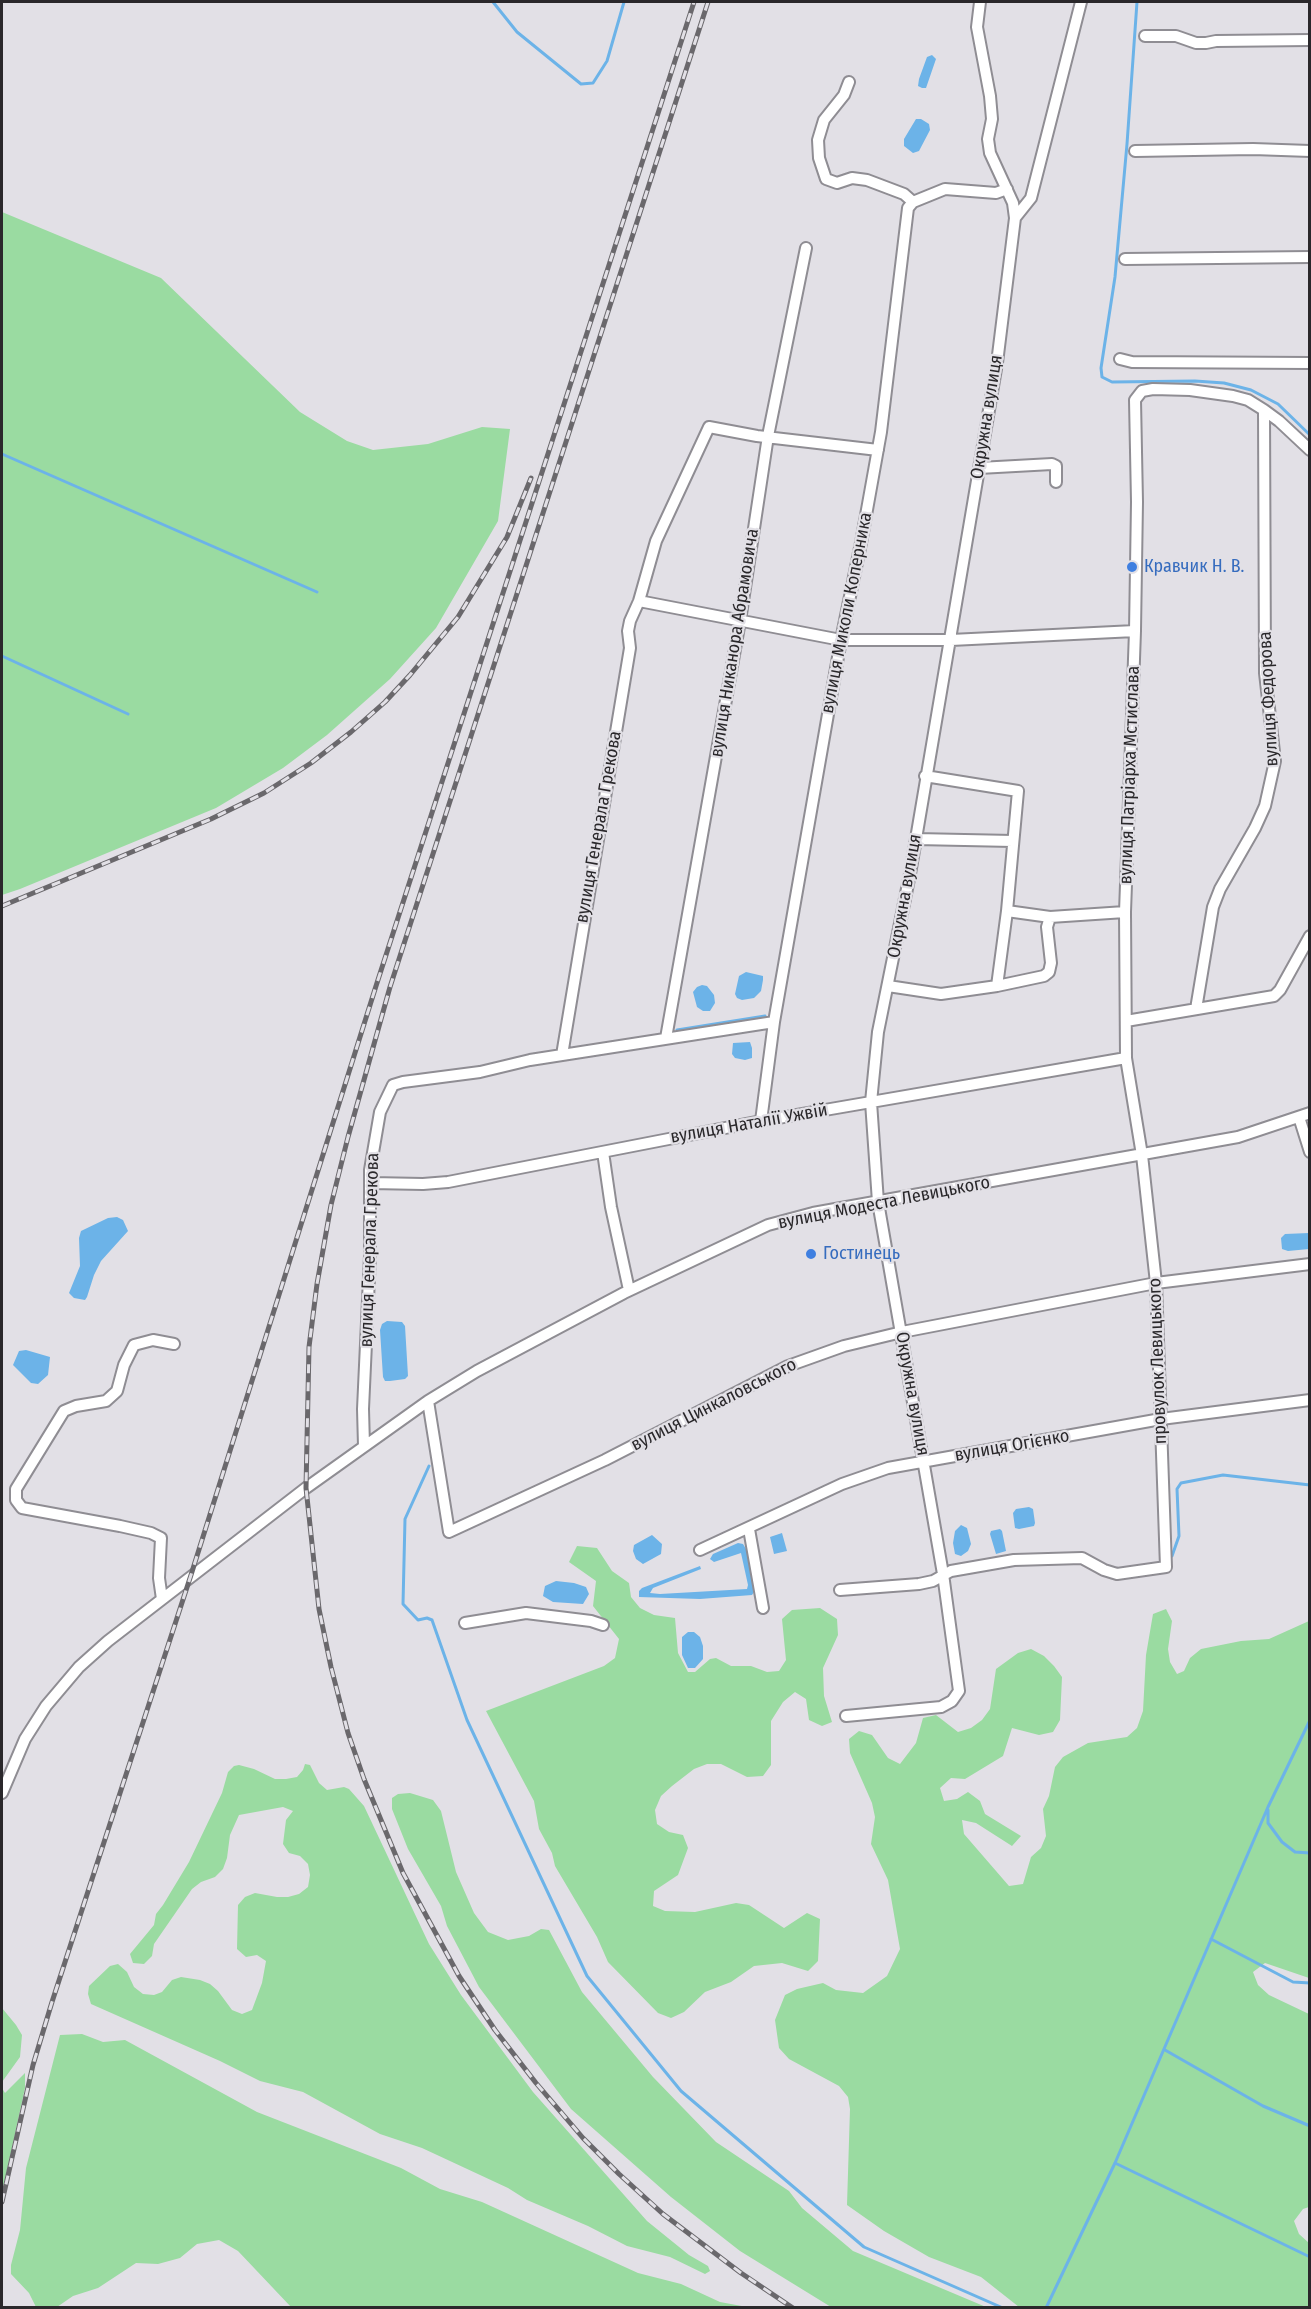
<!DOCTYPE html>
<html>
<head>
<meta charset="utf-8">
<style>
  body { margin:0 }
  #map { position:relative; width:1311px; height:2309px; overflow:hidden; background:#e2e0e6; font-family:"Fira Sans Condensed",sans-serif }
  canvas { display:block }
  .frame { position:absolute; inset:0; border:3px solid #2a282b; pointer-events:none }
</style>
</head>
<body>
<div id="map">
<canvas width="1311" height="2309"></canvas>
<div class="frame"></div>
</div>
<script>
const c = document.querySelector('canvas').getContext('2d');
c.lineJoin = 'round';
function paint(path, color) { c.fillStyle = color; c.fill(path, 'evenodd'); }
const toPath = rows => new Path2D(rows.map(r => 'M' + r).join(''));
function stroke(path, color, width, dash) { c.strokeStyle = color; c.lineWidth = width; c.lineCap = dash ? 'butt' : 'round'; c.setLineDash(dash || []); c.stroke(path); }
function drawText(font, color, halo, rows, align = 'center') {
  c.font = font + ' "Fira Sans Condensed",sans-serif'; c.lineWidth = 4.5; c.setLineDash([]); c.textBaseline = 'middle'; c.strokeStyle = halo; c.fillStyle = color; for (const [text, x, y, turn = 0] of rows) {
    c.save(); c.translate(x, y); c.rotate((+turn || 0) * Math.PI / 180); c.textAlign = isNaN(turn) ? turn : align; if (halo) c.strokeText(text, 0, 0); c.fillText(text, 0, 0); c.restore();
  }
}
paint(toPath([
  [2,212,161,278,300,412,347,441,373,450,428,444,482,427,510,429,498,521,436,628,390,679,327,735,283,768,216,808,20,889,2,895],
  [577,1546,597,1548,612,1571,629,1583,631,1597,640,1608,654,1615,675,1618,678,1653,688,1672,695,1672,710,1659,716,1658,731,1666,751,1666,767,1672,779,1671,786,1660,782,1619,792,1610,820,1608,837,1619,838,1635,823,1668,824,1696,832,1722,822,1726,809,1720,806,1699,795,1692,783,1702,771,1721,771,1765,763,1776,747,1777,721,1764,707,1764,694,1769,672,1786,661,1796,655,1810,657,1824,669,1832,683,1835,688,1848,678,1875,654,1891,653,1906,665,1911,695,1912,736,1903,749,1905,784,1928,807,1913,820,1919,818,1961,808,1971,782,1963,754,1966,731,1982,705,1992,684,2012,671,2018,658,2013,608,1962,597,1937,555,1866,552,1853,539,1829,534,1801,486,1711,604,1666,615,1658,619,1639,593,1606,596,1581,569,1562],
  [1166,1609,1172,1621,1168,1649,1170,1662,1177,1674,1184,1671,1190,1658,1201,1649,1241,1641,1269,1639,1309,1621,1309,1978,1265,1963,1253,1972,1258,1985,1269,1995,1309,2014,1309,2207,1303,2209,1294,2221,1299,2234,1309,2243,1309,2307,1019,2307,981,2277,929,2257,884,2231,847,2205,850,2109,848,2097,839,2086,789,2059,779,2048,775,2020,785,1995,797,1989,823,1983,836,1990,863,1993,887,1976,900,1949,888,1880,871,1844,875,1817,872,1803,850,1753,849,1739,859,1731,872,1735,888,1758,900,1764,916,1743,923,1718,936,1715,958,1732,971,1728,982,1720,990,1709,996,1669,1018,1653,1031,1649,1044,1656,1054,1666,1062,1677,1060,1720,1053,1732,1039,1735,1012,1728,1003,1756,965,1779,951,1778,940,1788,944,1801,957,1799,968,1792,980,1801,985,1814,1021,1836,1012,1846,976,1823,962,1820,964,1834,1009,1886,1023,1884,1031,1857,1041,1848,1046,1836,1043,1809,1049,1796,1055,1767,1063,1757,1088,1743,1127,1737,1137,1728,1143,1711,1146,1655,1153,1614],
  [305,1764,310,1765,319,1783,327,1790,344,1787,349,1789,364,1806,429,1944,461,1995,533,2092,647,2221,689,2255,708,2266,710,2271,705,2274,670,2257,627,2246,588,2226,527,2200,508,2188,422,2148,380,2134,303,2092,260,2081,220,2061,91,2004,88,1994,89,1986,110,1966,118,1964,127,1972,134,1987,143,1994,154,1995,162,1992,172,1980,181,1977,200,1980,210,1984,218,1991,232,2010,242,2014,252,2010,262,1983,266,1961,257,1955,246,1957,237,1949,238,1905,245,1897,255,1893,277,1897,288,1897,299,1894,308,1887,310,1875,308,1864,300,1856,289,1853,283,1844,286,1820,293,1811,283,1807,239,1815,230,1835,227,1858,223,1869,215,1877,201,1882,192,1889,154,1944,152,1956,144,1964,133,1963,130,1954,154,1925,156,1914,163,1905,189,1862,222,1793,228,1772,234,1766,239,1765,254,1769,275,1779,286,1779,297,1777,303,1770],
  [410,1793,433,1800,441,1811,456,1872,474,1913,488,1932,508,1940,529,1936,541,1929,549,1930,582,1992,653,2077,716,2142,789,2191,802,2208,853,2251,986,2307,831,2307,740,2251,671,2197,571,2109,479,1987,447,1926,441,1906,408,1849,392,1809,392,1798,398,1794],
  [2,2008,16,2025,22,2035,20,2057,2,2082],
  [82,2034,103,2042,125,2040,257,2112,401,2168,440,2189,482,2202,638,2273,681,2284,720,2302,747,2307,291,2307,238,2251,219,2240,197,2244,180,2258,158,2264,136,2263,98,2288,73,2296,57,2307,36,2307,29,2293,11,2274,11,2265,20,2230,26,2168,60,2035],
  [25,2073,25,2088,2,2193,2,2088,5,2093]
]), '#9adba1');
paint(toPath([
  [932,55,936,59,926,88,922,88,918,86,919,79,927,57],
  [916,119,921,119,929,124,930,130,919,151,913,153,904,146,904,139],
  [746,972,763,976,763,980,761,991,754,998,742,1000,737,998,735,994,739,976],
  [702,985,707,986,714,995,715,1003,710,1011,703,1011,697,1007,693,992,697,987],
  [750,1042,752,1048,752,1058,745,1060,735,1058,732,1054,733,1043],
  [117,1217,123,1220,128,1231,101,1261,94,1275,87,1297,85,1300,74,1298,69,1293,80,1266,79,1238,81,1231,108,1218],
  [1309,1233,1309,1249,1288,1251,1282,1249,1281,1238,1285,1234],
  [387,1321,402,1322,405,1326,408,1376,405,1379,390,1381,385,1381,383,1377,380,1330,382,1324],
  [26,1350,50,1357,48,1375,38,1384,31,1383,13,1365,19,1351],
  [1029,1507,1033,1509,1035,1523,1034,1526,1019,1529,1015,1528,1013,1513,1016,1509],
  [961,1525,967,1528,971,1544,968,1551,961,1556,955,1554,953,1543,955,1531],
  [1000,1529,1002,1531,1006,1551,996,1554,990,1534,991,1531],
  [782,1533,787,1551,774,1554,770,1537],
  [652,1535,662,1544,661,1554,643,1564,636,1559,633,1551,634,1545],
  [738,1543,743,1544,746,1549,755,1582,756,1589,752,1595,700,1599,639,1597,639,1591,642,1588,700,1566,701,1569,653,1588,650,1593,660,1594,747,1589,748,1585,741,1553,714,1562,710,1559,713,1554],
  [556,1581,574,1583,586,1587,589,1594,583,1604,553,1602,543,1596,545,1586],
  [688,1632,694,1632,700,1637,703,1646,703,1659,695,1668,688,1668,682,1655,682,1637]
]), '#6cb3e8');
stroke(toPath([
  [493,2,517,32,581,84,593,83,607,61,624,2],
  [1137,2,1127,144,1115,277,1101,368,1102,377,1112,382,1195,381,1224,383,1251,390,1278,404,1310,435],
  [2,454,317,592],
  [2,656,128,714],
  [677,1030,765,1016],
  [429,1466,405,1519,403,1604,418,1620,427,1618,432,1620,467,1720,587,1976,681,2091,864,2247,1003,2308],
  [1172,1556,1179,1536,1177,1489,1181,1483,1223,1475,1310,1485],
  [1268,1810,1268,1823,1282,1842,1295,1852,1310,1853],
  [1211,1939,1293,1982,1310,1983],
  [1165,2050,1263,2106,1310,2126],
  [1115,2163,1310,2257],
  [1046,2308,1115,2163,1268,1807,1310,1720]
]), '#6cb3e8', 3);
const street = toPath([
  [1145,36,1176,36,1196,43,1206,43,1216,41,1310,40],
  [849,82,844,95,824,120,818,140,819,158,826,179,837,183,852,178,867,180,904,194,913,202],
  [1135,151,1253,149,1310,151],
  [1015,218,1031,198,1081,2],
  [1125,259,1310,257],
  [1120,359,1132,362,1310,363],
  [979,468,1052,464,1056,466,1056,482],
  [639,601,841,640,951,640,1135,631],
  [925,776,1018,791,1007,911],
  [916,839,1013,841],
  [888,986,941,994,997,986,1007,911,1050,917,1125,912],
  [997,986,1044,976,1049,972,1051,963,1047,927,1050,917],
  [1196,1009,1213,907,1220,889,1255,828,1265,806,1275,761,1265,673,1264,410],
  [1126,1021,1274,996,1280,990,1310,936],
  [666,1038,740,621,768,436,806,248],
  [562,1055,630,648,628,631,630,621,639,601,656,541,709,427,757,436,878,450],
  [1299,1117,1310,1152],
  [761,1121,774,1022,841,640,861,543,881,432,908,208,913,202,945,189,996,193,1007,189],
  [603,1152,611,1207,629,1290],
  [371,1183,423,1184,448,1182,761,1121,1126,1058],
  [428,1401,449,1532,605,1460,788,1366,844,1346,902,1332,1156,1283,1310,1264],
  [364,1446,363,1409,370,1256,370,1170,380,1112,393,1085,403,1082,480,1072,530,1060,774,1022],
  [749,1529,763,1608],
  [700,1550,842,1484,888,1468,1161,1419,1310,1400],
  [840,1590,919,1584,933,1581,951,1571,1014,1560,1082,1558,1104,1570,1117,1574,1166,1567,1156,1283,1142,1155,1126,1058,1125,912,1135,631,1137,502,1135,400,1142,391,1153,389,1190,390,1233,396,1248,400,1264,410,1279,421,1310,450],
  [162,1599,159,1578,161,1538,151,1533,120,1526,22,1508,16,1500,16,1489,64,1411,76,1406,106,1401,117,1391,124,1365,134,1345,153,1340,174,1344],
  [465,1623,526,1613,591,1621,603,1625],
  [846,1716,941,1707,952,1701,959,1691,943,1574,878,1202,871,1102,878,1032,910,874,997,363,1015,218,1013,203,990,153,988,139,992,119,990,96,977,27,980,2],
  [2,1793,25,1739,46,1706,79,1667,108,1641,306,1488,428,1401,477,1371,624,1293,768,1225,813,1213,1238,1137,1310,1113]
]);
stroke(street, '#8f8d93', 14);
stroke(street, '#fff', 10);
const rail = toPath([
  [708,2,390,987,348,1137,331,1205,317,1284,309,1347,306,1488,319,1609,331,1667,348,1733,364,1779,403,1873,459,1976,495,2030,536,2083,583,2138,619,2174,663,2214,741,2273,793,2308],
  [2,906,211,819,264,793,311,763,351,732,385,702,410,675,458,617,507,537,531,478],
  [2,2202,33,2065,52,2002,191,1575,376,986,694,2]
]);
stroke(rail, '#6a686c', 5);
stroke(rail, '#e2e0e6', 3, [9]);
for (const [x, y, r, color] of [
  [1132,567,6,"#3f7fe0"],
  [811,1254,6,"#3f7fe0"]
]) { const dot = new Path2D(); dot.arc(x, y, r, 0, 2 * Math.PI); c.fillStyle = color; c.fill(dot); stroke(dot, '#e2e0e6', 2); }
drawText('18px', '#2a282b', '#e2e0e6', [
  ["Окружна вулиця",987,417,-81],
  ["вулиця Миколи Коперника",847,613,-79],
  ["вулиця Никанора Абрамовича",735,643,-81],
  ["вулиця Федорова",1269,699,-93],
  ["вулиця Патріарха Мстислава",1130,775,-88],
  ["вулиця Генерала Грекова",599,827,-80],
  ["Окружна вулиця",905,896,-80],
  ["вулиця Наталії Ужвій",749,1124,-10],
  ["вулиця Модеста Левицького",884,1203,-11],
  ["вулиця Генерала Грекова",370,1250,-88],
  ["провулок Левицького",1158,1361,-92],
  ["Окружна вулиця",912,1394,80],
  ["вулиця Цинкаловського",714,1405,-27],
  ["вулиця Огієнко",1012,1446,-10]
]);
drawText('18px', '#366cbe', '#e2e0e6', [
  ["Кравчик Н. В.",1144,567],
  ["Гостинець",823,1254]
], 'left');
</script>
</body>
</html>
